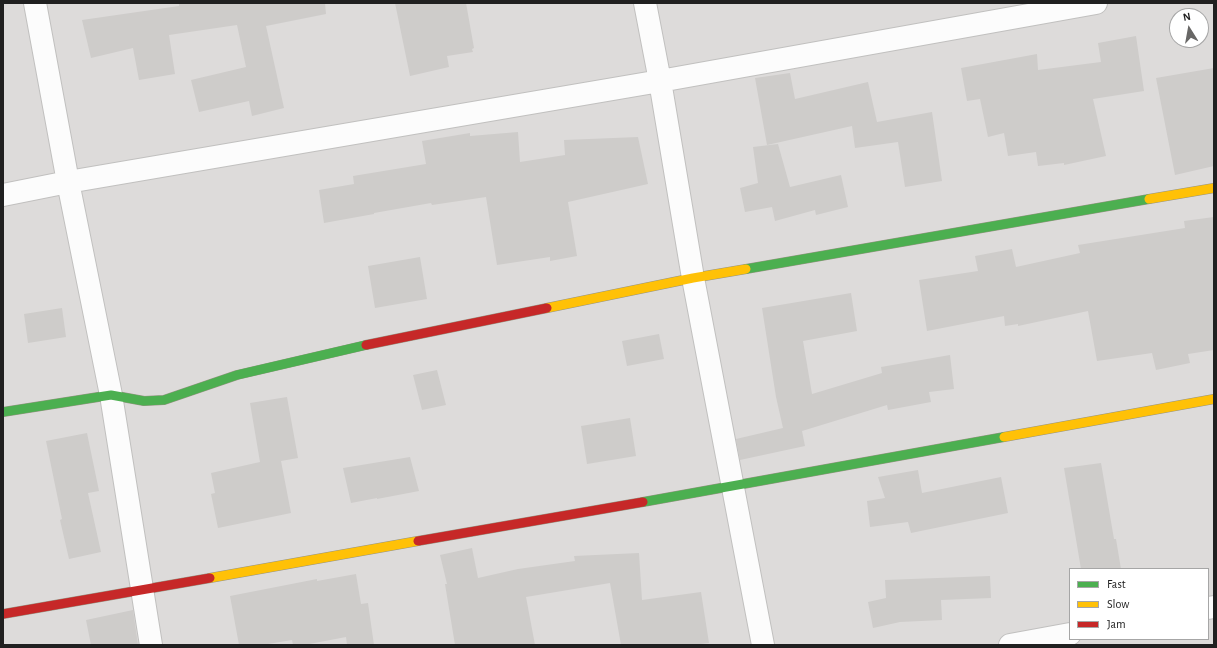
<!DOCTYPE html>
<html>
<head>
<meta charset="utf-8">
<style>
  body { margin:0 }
  #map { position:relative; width:1217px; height:648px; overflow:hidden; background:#edebe9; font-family:"Alegreya Sans",sans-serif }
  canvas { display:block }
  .frame { position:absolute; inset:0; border:4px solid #202020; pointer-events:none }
  .legend { position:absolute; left:1069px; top:568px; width:140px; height:72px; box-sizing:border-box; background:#fff; border:1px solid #a6a6a6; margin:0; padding:5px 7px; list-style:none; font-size:12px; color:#202020 }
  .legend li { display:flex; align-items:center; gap:8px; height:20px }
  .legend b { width:20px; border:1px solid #a6a6a6 }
  .north { position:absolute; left:1169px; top:8px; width:40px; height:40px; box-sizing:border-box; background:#fff; border:1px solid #a6a6a6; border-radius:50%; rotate:349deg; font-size:11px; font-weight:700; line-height:16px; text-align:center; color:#202020 }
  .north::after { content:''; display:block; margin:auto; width:14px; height:18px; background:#686766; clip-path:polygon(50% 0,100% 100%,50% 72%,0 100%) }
</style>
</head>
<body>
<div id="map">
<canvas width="1217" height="648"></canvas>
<div class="frame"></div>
<ul class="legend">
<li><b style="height:5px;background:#4caf50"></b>Fast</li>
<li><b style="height:5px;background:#ffc107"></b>Slow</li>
<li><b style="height:5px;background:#c62828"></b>Jam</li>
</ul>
<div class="north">N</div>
</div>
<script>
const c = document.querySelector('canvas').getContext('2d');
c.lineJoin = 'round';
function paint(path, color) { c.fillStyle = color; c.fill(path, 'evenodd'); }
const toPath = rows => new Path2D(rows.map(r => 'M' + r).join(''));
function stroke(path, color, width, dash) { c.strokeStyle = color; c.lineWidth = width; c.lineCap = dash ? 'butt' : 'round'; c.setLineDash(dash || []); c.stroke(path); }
paint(toPath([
  [3,3,1214,3,1214,645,3,645],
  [1177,16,1201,16,1201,40,1177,40],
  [1070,569,1208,569,1208,639,1070,639]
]), '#dddbda');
paint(toPath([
  [179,3,325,3,326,14,266,26,284,108,252,116,249,101,199,112,191,80,246,67,237,25,169,35,175,74,139,80,133,48,91,58,82,20,179,6],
  [395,3,466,3,474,48,472,49,473,52,447,56,449,67,410,76],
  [1136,36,1144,91,1093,99,1106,156,1064,165,1064,163,1038,166,1036,152,1008,156,1004,133,988,137,980,99,967,101,961,68,1037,54,1038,70,1101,62,1098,43],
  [1214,68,1214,166,1175,175,1156,78],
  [790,73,795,99,868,82,877,122,932,112,942,181,905,187,898,142,855,148,852,126,767,145,755,78],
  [518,132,520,162,565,155,564,140,638,137,648,184,568,202,577,256,550,261,550,257,497,265,486,197,432,205,431,203,374,213,374,214,324,223,319,190,354,184,353,176,426,164,422,141,470,133,470,136],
  [778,144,790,187,841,175,848,207,816,215,815,210,775,221,772,207,745,212,740,188,758,183,753,147],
  [1214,217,1214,350,1188,354,1190,363,1156,370,1152,353,1097,361,1088,311,1018,326,1018,324,1005,326,1004,316,927,331,919,280,978,271,975,256,1012,249,1016,267,1080,253,1078,245,1185,228,1184,221],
  [420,257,427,299,375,308,368,266],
  [851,293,857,331,803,341,812,394,882,373,881,367,950,355,954,389,929,392,931,402,888,410,887,405,802,431,805,446,740,460,736,439,783,428,776,397,762,308],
  [62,308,66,337,28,343,24,314],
  [659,334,664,359,627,366,622,341],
  [437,370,446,405,422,410,413,375],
  [287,397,298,458,281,461,291,513,218,528,211,494,215,493,211,473,260,462,250,403],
  [630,418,636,456,587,464,581,426],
  [87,433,99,491,88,493,101,552,69,559,60,520,62,519,46,441],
  [410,457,419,491,377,499,377,498,351,503,343,468],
  [1101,463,1114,539,1116,539,1121,569,1081,569,1064,468],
  [918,470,922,493,1001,477,1008,513,911,533,908,522,870,527,867,501,885,498,878,477],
  [472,548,478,578,518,569,575,561,574,556,639,553,642,600,701,592,709,643,693,645,621,645,610,583,526,597,535,645,455,645,445,584,447,584,440,555],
  [356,574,361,604,368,603,374,645,347,645,346,637,304,645,293,645,292,640,262,645,239,645,230,596,317,579,317,581],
  [990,576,991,598,941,600,942,620,900,622,873,628,868,602,886,598,885,580],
  [133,610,138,645,91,645,86,620]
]), '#ceccca');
const street = toPath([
  [35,3,68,182,111,395,151,645],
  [645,3,660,81,693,278,763,645],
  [3,195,68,182,660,81,1096,3],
  [1208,608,1214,607],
  [1010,645,1070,634]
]);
const fast = toPath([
  [746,269,1149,199],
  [3,412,111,395,144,401,164,400,237,375,366,345],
  [643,502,1004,437]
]);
const slow = toPath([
  [1149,199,1214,188],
  [547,308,693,278,746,269],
  [1004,437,1214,399],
  [210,578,418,541]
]);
const jam = toPath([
  [366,345,547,308],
  [418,541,643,502],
  [3,614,210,578]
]);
stroke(street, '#c1c0bf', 24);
stroke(fast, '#969483', 10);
stroke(slow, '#969483', 10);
stroke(jam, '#969483', 10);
stroke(street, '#fcfcfc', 22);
stroke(fast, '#4caf50', 9);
stroke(slow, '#ffc107', 9);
stroke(jam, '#c62828', 9);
</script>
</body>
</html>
